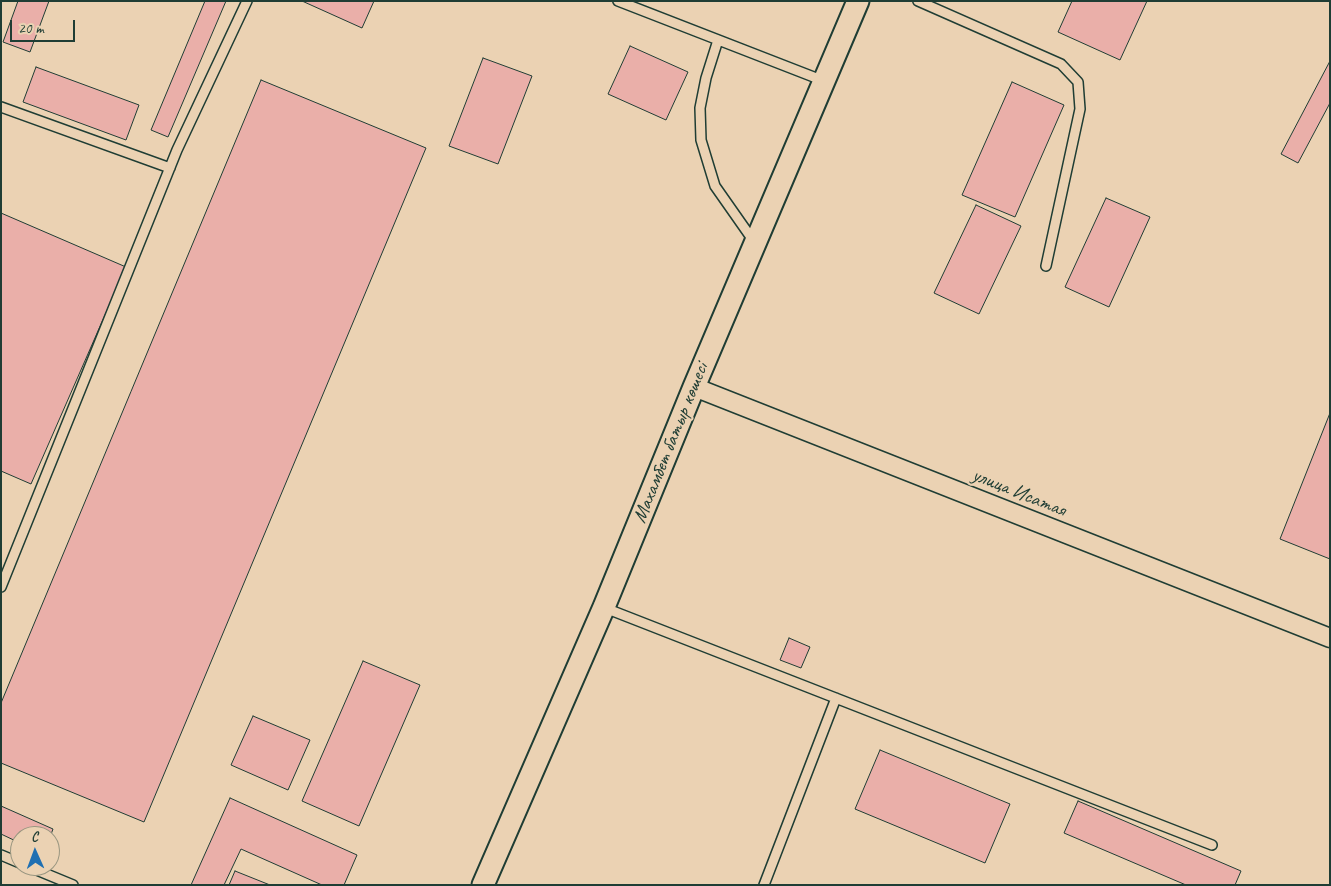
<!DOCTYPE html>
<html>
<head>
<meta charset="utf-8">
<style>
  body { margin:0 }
  #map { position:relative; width:1331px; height:886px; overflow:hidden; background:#ebd2b3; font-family:Caveat,sans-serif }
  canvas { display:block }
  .frame { position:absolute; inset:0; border:2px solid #1f3d34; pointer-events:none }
  .north { position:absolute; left:10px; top:826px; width:50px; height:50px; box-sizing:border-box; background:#ebd2b3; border:1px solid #999680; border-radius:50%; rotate:358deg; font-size:14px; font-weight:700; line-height:20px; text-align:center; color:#1f3d34 }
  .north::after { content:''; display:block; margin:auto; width:18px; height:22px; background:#1f6fb2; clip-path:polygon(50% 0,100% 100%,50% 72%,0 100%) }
  .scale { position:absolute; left:10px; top:20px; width:65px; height:22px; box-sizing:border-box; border:2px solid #1f3d34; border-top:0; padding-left:6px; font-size:15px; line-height:18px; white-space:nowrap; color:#1f3d34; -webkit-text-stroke:4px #ebd2b3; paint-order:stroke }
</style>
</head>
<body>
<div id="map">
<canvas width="1331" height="886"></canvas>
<div class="frame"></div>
<div class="north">С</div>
<div class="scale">20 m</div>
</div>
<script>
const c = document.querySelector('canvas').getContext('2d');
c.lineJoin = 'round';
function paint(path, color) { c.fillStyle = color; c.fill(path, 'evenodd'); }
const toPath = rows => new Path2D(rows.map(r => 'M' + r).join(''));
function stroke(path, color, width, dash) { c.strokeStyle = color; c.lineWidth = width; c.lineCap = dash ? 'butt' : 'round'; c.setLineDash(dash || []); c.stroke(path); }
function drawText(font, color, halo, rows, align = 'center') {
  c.font = font + ' Caveat,sans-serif'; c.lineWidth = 4.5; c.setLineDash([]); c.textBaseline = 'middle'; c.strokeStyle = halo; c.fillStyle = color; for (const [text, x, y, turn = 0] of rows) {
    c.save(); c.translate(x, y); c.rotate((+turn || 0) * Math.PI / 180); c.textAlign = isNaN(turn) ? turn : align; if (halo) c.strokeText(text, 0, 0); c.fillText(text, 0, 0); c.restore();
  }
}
const building = toPath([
  [18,1,49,1,30,52,3,42,18,1],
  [205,1,226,1,168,137,151,130,205,1],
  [302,1,374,1,362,28,302,1],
  [1072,1,1147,1,1120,60,1058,32,1072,1],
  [630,46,688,72,666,120,608,94,630,46],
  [483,58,532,76,498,164,449,146,483,58],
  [1330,61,1330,103,1298,163,1281,154,1330,61],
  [36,67,139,105,126,140,23,102,36,67],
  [261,80,426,148,144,822,1,763,1,703,261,80],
  [1012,82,1064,105,1015,217,962,195,1012,82],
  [1106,198,1150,217,1109,307,1065,287,1106,198],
  [976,205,1021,226,979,314,934,293,976,205],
  [1,213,126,267,31,484,1,471,1,213],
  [1330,413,1330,559,1280,539,1330,413],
  [789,638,810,647,801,668,780,660,789,638],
  [363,661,420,685,359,826,302,801,363,661],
  [253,716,310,740,288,790,231,765,253,716],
  [880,750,1010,804,985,863,855,809,880,750],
  [230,798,357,855,344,885,322,885,241,849,224,885,191,885,230,798],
  [1078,801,1241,871,1235,885,1186,885,1064,833,1078,801],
  [1,806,53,829,50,837,20,836,20,843,1,834,1,806],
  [235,871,270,885,229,885,235,871]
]);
paint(building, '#eaafa9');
stroke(building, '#1f3d34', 1);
const service = toPath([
  [618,1,824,81],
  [918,1,1061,64,1078,82,1080,109,1046,266],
  [718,40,706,78,700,108,701,140,715,186,755,243],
  [1,107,170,168],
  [1,587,177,150,247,1],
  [605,608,1212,845],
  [1,855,20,863],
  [27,866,73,885],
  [764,885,836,698]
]);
const minor = toPath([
  [694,387,1330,638]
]);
const tertiary = toPath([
  [483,885,604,607,694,387,858,1]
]);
stroke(service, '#1f3d34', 12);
stroke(minor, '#1f3d34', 21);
stroke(tertiary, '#1f3d34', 25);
stroke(service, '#ebd2b3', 9);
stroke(minor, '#ebd2b3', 18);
stroke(tertiary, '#ebd2b3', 21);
drawText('20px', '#1f3d34', '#ebd2b3', [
  ["Махамбет батыр көшесі",671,443,-68],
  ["улица Исатая",1019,493,22]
]);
</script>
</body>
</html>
